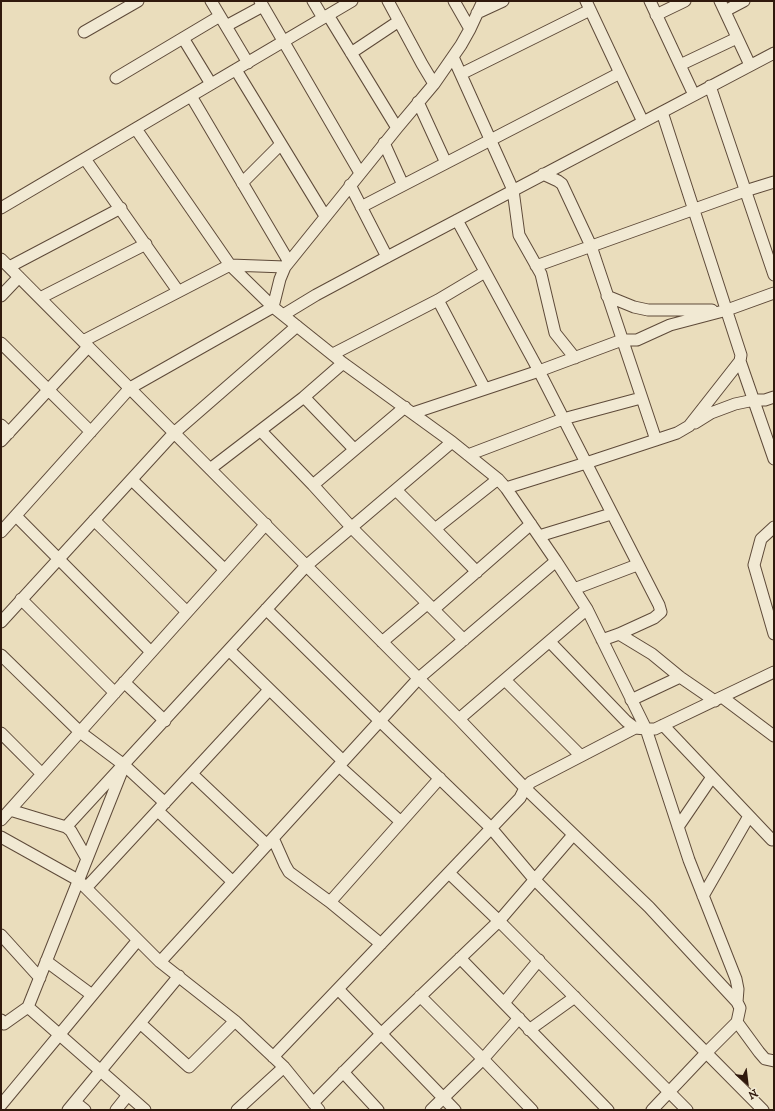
<!DOCTYPE html>
<html>
<head>
<meta charset="utf-8">
<style>
  body { margin:0 }
  #map { position:relative; width:775px; height:1111px; overflow:hidden; background:#eaddbc; font-family:"IM FELL DW Pica",serif }
  canvas { display:block }
  .frame { position:absolute; inset:0; border:2px solid #30190d; pointer-events:none }
  .north { position:absolute; left:727px; top:1063px; width:40px; height:40px; -webkit-text-stroke:3px #f1e9d3; paint-order:stroke; rotate:152deg; font-size:11px; font-weight:700; line-height:16px; text-align:center; color:#30190d }
  .north::after { content:''; display:block; margin:auto; width:14px; height:18px; background:#30190d; clip-path:polygon(50% 0,100% 100%,50% 72%,0 100%) }
</style>
</head>
<body>
<div id="map">
<canvas width="775" height="1111"></canvas>
<div class="frame"></div>
<div class="north">N</div>
</div>
<script>
const c = document.querySelector('canvas').getContext('2d');
c.lineJoin = 'round';
const toPath = rows => new Path2D(rows.map(r => 'M' + r).join(''));
function stroke(path, color, width, dash) { c.strokeStyle = color; c.lineWidth = width; c.lineCap = dash ? 'butt' : 'round'; c.setLineDash(dash || []); c.stroke(path); }
const minor = toPath([
  [211,1,248,63],
  [260,1,360,173],
  [313,1,323,18],
  [388,1,422,64,434,84],
  [454,1,470,29],
  [586,1,643,122],
  [650,1,694,95],
  [720,1,750,65],
  [725,11,744,1],
  [477,13,503,1],
  [328,15,397,128],
  [656,15,685,1],
  [226,26,263,6],
  [84,32,138,1],
  [183,38,211,84],
  [351,53,399,21],
  [453,57,513,190,519,235,541,274,555,333,575,358],
  [680,65,737,38],
  [236,70,325,216],
  [461,74,590,10],
  [116,78,220,16],
  [710,86,774,275],
  [191,96,289,262],
  [418,102,446,163],
  [136,129,230,265,273,307,343,363,452,442,498,479,506,488,556,561,587,609,646,729,689,860,736,979,738,989,737,1002],
  [384,143,403,185],
  [85,159,178,291],
  [543,174,558,181,562,184,591,246,656,440],
  [242,183,281,144],
  [350,185,387,257],
  [361,207,620,73],
  [1,208,352,1],
  [457,220,539,371,659,605,661,612,654,618,619,634,602,640],
  [1,259,459,719,525,788,649,907,737,1002,740,1008,737,1022,706,1053,652,1110],
  [536,266,745,191,774,182],
  [9,267,121,208],
  [1,296,19,277],
  [607,296,634,307,648,310,712,310],
  [40,298,146,244],
  [438,300,485,389],
  [283,315,316,295,387,257,774,53],
  [83,341,230,265,285,267],
  [1,343,91,432],
  [333,354,438,300,485,272],
  [740,361,774,459],
  [304,397,354,449],
  [413,413,539,371,622,340,637,340,670,325,727,310,774,293],
  [695,423,711,413,735,404,754,400,765,400,774,397],
  [1,425,9,433],
  [261,431,313,485,352,528,464,640],
  [1,441,88,347],
  [468,455,563,419,641,398],
  [210,469,304,397,343,363],
  [132,480,225,570],
  [313,485,405,407],
  [506,488,586,463,677,433,689,426,740,361,741,355,662,112],
  [396,490,435,529,477,572],
  [16,516,151,652],
  [94,520,187,612],
  [774,527,761,539,754,565,774,634],
  [435,529,498,479],
  [1,532,130,388,273,307,280,279,285,267,397,128,434,84,461,45,470,29,483,1],
  [539,536,611,514],
  [574,589,637,565],
  [21,599,115,693],
  [266,609,380,721,491,828,534,879,763,1110],
  [434,609,531,524],
  [1,622,174,433,297,326],
  [619,634,652,654,680,677,715,701],
  [382,642,427,604],
  [550,642,626,721,635,728,646,729,655,729,774,672],
  [229,650,343,761],
  [1,655,80,732,124,765,165,803],
  [505,680,581,756],
  [124,682,165,721],
  [722,697,774,736],
  [631,700,680,677],
  [459,719,587,609],
  [663,725,772,840],
  [1,733,42,774],
  [339,766,401,822],
  [192,774,267,845],
  [10,810,66,827,71,831,87,859],
  [158,811,233,882],
  [1,820,266,524],
  [66,827,306,566,452,442],
  [678,827,712,777],
  [1,837,78,880,160,962,235,1021,284,1067,319,1110],
  [273,838,285,865,289,872,330,902,381,944],
  [449,873,499,921,687,1110],
  [86,888,269,690],
  [703,896,749,816],
  [330,902,440,778],
  [1,935,40,978],
  [460,958,608,1110],
  [46,961,92,995],
  [160,962,419,678,556,561],
  [338,989,455,1110],
  [420,996,483,1059,532,1110],
  [504,1003,539,960],
  [28,1007,145,1110],
  [1,1020,4,1024,28,1007,122,771],
  [737,1022,759,1052,765,1059,774,1061],
  [140,1023,189,1067,235,1021],
  [529,1030,575,997],
  [273,1057,520,798,525,788,531,782,635,728],
  [343,1072,378,1110],
  [75,1102,85,1110],
  [313,1103,381,1034,499,921,573,835],
  [1,1105,138,940],
  [68,1110,179,976],
  [116,1110,128,1095],
  [237,1110,284,1067],
  [431,1110,483,1059,519,1018]
]);
stroke(minor, '#5e4a39', 13);
stroke(minor, '#f1e9d3', 11);
</script>
</body>
</html>
